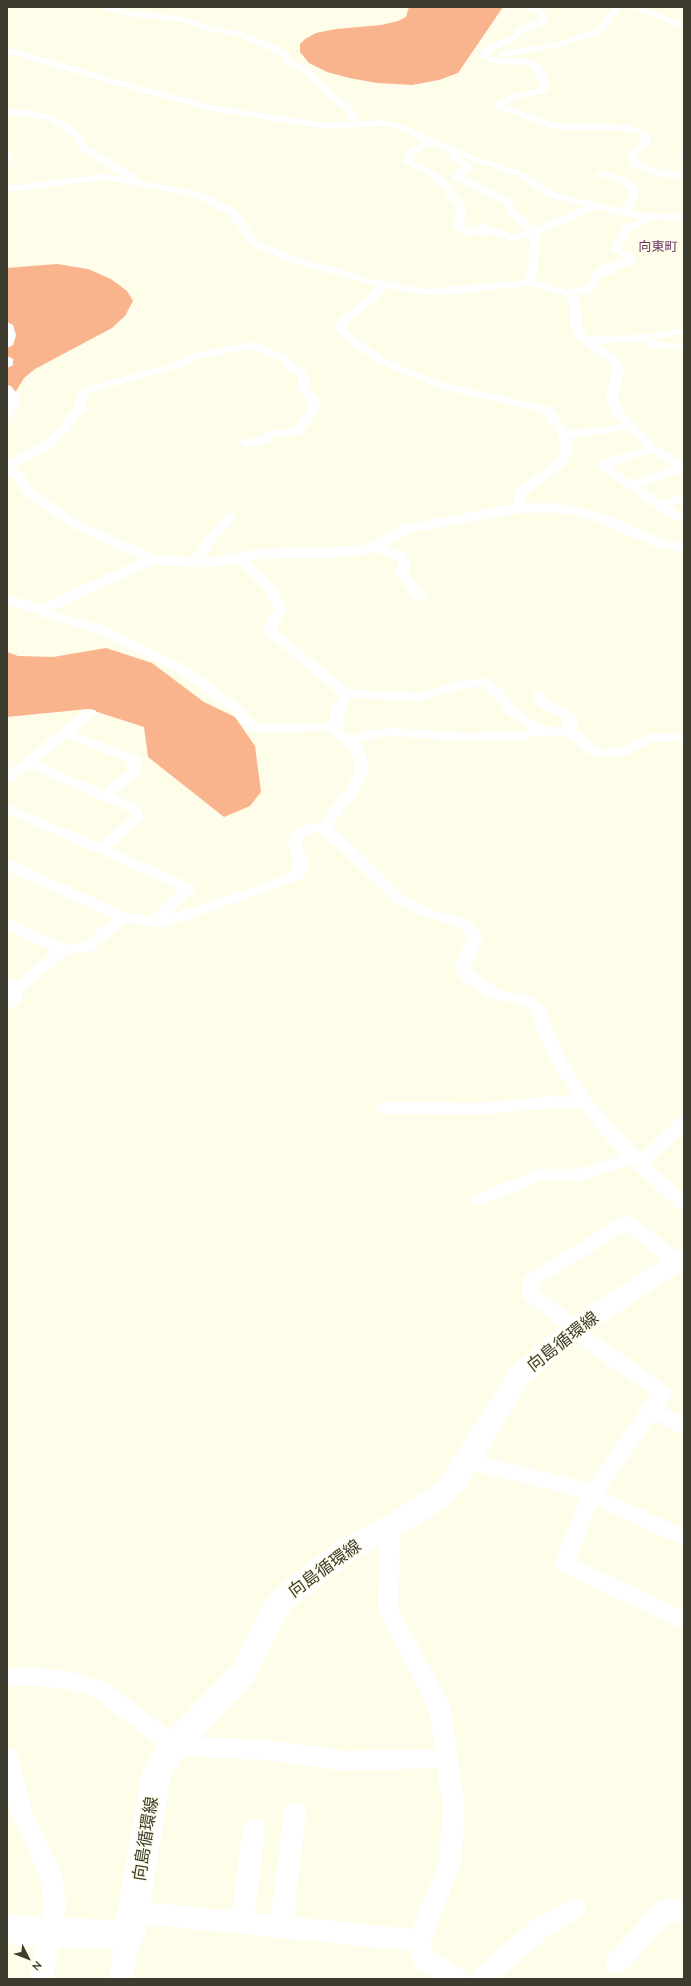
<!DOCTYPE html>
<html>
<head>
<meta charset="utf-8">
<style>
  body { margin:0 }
  #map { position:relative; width:691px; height:1986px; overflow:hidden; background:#fefde9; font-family:Quicksand,sans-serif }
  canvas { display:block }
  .frame { position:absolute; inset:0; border:8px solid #3c3b2e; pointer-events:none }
  .north { position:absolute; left:8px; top:1938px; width:40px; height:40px; -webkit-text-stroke:3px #fefde9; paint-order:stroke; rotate:132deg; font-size:11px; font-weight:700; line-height:16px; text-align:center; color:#3c3b2e }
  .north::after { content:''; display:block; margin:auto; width:14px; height:18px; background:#3c3b2e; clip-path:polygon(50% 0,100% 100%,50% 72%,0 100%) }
</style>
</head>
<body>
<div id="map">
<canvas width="691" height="1986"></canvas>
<div class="frame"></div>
<div class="north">N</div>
</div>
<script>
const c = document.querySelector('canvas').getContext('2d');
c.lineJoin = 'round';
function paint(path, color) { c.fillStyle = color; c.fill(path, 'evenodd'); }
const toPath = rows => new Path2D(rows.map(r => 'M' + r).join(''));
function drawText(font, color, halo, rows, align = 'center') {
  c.font = font + ' Quicksand,"Noto Sans JP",sans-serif'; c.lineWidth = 3; c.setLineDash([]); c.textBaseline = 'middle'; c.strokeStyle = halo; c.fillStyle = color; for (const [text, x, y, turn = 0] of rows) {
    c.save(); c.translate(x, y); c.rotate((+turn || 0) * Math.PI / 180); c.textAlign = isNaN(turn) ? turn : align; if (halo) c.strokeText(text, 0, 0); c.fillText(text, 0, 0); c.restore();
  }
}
paint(toPath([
  [409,7,503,7,458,73,439,80,412,85,377,83,349,78,327,72,309,63,300,52,300,44,305,39,316,33,336,29,381,25,398,21,406,17],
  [57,264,88,269,111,279,127,291,133,301,125,316,112,328,35,369,24,378,7,406,7,268],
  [106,648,152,663,204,702,235,717,255,746,261,792,250,806,224,817,148,757,144,727,88,709,7,717,7,652,18,656,53,657]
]), '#f9b48e');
paint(toPath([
  [101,7,116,7,135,11,184,17,213,27,243,32,289,52,293,61,307,67,337,96,352,107,361,121,380,120,400,124,471,155,523,172,556,193,622,209,629,194,628,189,618,181,597,176,595,174,600,171,625,177,638,188,639,194,631,211,642,213,684,214,684,220,655,219,631,230,621,249,635,255,636,257,633,263,628,266,614,268,617,271,616,273,602,276,594,291,575,295,580,302,582,326,586,334,590,337,648,334,684,328,684,334,654,339,655,342,684,344,684,350,651,348,647,347,643,341,599,344,618,358,624,368,618,397,624,413,657,446,684,463,684,472,640,486,662,501,684,494,684,502,670,506,684,515,684,523,670,518,597,466,603,459,645,448,628,430,571,438,572,454,563,467,530,491,526,496,523,511,515,511,513,508,516,492,522,485,555,461,560,454,559,435,543,412,444,390,376,362,346,341,334,328,342,316,368,297,377,286,292,263,252,246,229,215,196,197,105,180,7,192,7,186,105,174,125,178,80,150,74,137,48,120,7,115,7,109,31,111,54,116,65,122,81,134,87,146,138,177,138,180,203,193,231,207,237,211,260,242,300,259,345,270,367,278,426,289,524,280,528,268,530,236,513,241,492,234,484,236,478,234,466,236,453,228,452,226,455,221,456,206,446,196,444,190,423,172,404,162,404,157,412,148,424,141,395,128,380,126,326,129,216,112,129,89,7,53,7,47,135,85,216,106,326,123,351,122,345,111,331,100,301,71,286,65,282,56,238,36,208,31,183,22,135,17,102,9,101,7],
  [432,145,455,155,449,155,447,157,462,167,453,175,452,177,453,179,503,203,508,215,528,230,513,235,482,223,478,224,478,227,468,229,463,225,465,221,466,206,455,193,453,187,429,168,414,161,414,157,418,152,432,145],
  [456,155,517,176,548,197,585,206,537,227,516,211,511,199,464,176,473,167,456,155],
  [596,209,640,219,623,226,610,250,625,259,602,264,594,272,586,286,567,290,535,281,538,268,541,233,596,209],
  [529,286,563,295,570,303,570,326,575,336,582,343,609,362,612,368,606,397,613,414,622,424,568,431,551,407,451,385,415,372,384,358,354,337,346,328,350,320,376,301,387,288,426,295,442,295,529,286],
  [651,453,673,466,632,481,610,466,651,453],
  [521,7,534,7,543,10,549,17,545,24,524,32,515,41,490,52,489,56,498,58,526,59,539,63,549,80,548,91,546,93,515,99,505,105,553,123,626,125,645,130,651,138,651,142,636,156,639,162,662,171,684,173,684,179,660,177,632,166,626,156,641,141,639,134,626,131,552,129,497,108,495,106,498,101,509,95,539,89,539,80,532,67,525,65,497,64,479,57,483,48,509,37,518,28,539,20,540,17,537,14,521,7],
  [613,7,621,7,603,33,560,47,502,57,498,54,502,51,558,42,597,29,613,7],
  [629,7,641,7,684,23,684,29,629,7],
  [684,148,684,157,679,154,681,149,684,148],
  [7,151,12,154,12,160,7,163,7,151],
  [7,322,13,325,16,335,13,345,7,348,7,322],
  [252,342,289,357,294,364,304,370,311,380,308,387,318,398,320,404,318,412,301,435,275,437,269,443,246,447,240,443,242,440,261,437,268,431,293,429,306,412,308,404,307,399,296,387,299,380,296,374,286,368,281,361,251,349,201,358,179,368,88,393,85,411,78,417,71,428,54,446,14,468,25,474,31,488,78,521,157,556,158,559,157,562,147,562,70,527,21,493,15,479,7,474,7,462,46,440,62,424,69,413,73,409,79,389,171,364,194,353,252,342],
  [7,356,13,359,13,365,7,368,7,356],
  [7,385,11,386,19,396,19,403,11,417,7,419,7,385],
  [230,513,236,517,234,520,213,544,200,565,190,565,189,562,204,539,226,514,230,513],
  [374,543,405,553,411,563,409,574,427,596,425,599,415,599,397,577,396,574,399,563,395,559,370,550,368,547,370,544,374,543],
  [240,555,245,556,277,589,288,610,278,625,278,631,350,690,418,693,461,681,483,678,488,679,502,689,517,708,528,717,548,727,562,727,563,718,539,707,532,695,534,692,539,691,544,692,549,701,574,713,578,722,576,729,582,733,596,747,603,749,618,748,650,734,672,733,684,735,684,743,672,741,653,742,626,755,603,757,586,753,572,739,565,735,535,736,524,740,462,741,394,736,376,738,360,743,367,756,368,772,360,790,332,826,406,897,429,909,471,921,483,936,471,967,473,972,499,990,533,997,544,1006,563,1054,591,1099,638,1152,642,1152,678,1118,684,1116,684,1132,649,1163,684,1195,684,1211,678,1209,630,1165,579,1181,542,1181,486,1203,480,1205,474,1203,471,1199,474,1195,534,1171,540,1169,579,1169,621,1156,580,1109,547,1108,483,1115,384,1114,378,1112,376,1108,378,1104,384,1102,483,1103,547,1096,573,1097,547,1054,531,1013,522,1005,488,998,460,979,455,967,467,936,461,927,419,915,396,903,320,832,313,832,303,837,302,845,310,863,304,877,281,887,167,926,154,927,126,922,93,951,68,954,24,990,20,1002,13,1008,7,1009,7,978,16,981,53,951,7,930,7,919,66,945,83,943,112,918,7,870,7,859,127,913,151,917,179,889,7,813,7,804,99,843,130,817,129,812,29,768,12,782,7,783,7,772,85,710,90,709,95,710,97,713,75,732,139,757,141,760,142,771,140,774,114,795,141,807,144,818,111,848,194,885,197,888,171,914,271,881,292,871,294,863,288,845,289,835,291,832,305,825,319,823,346,789,354,772,353,756,348,748,333,737,330,731,257,732,246,729,230,711,177,672,94,632,41,617,31,609,38,605,51,611,104,626,187,666,240,705,256,723,329,723,331,710,340,696,267,635,264,625,274,610,265,591,234,559,240,555],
  [480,686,492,695,507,714,529,729,522,732,462,733,394,728,375,730,351,736,344,732,343,727,345,710,352,698,419,701,462,689,480,686],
  [67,738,127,762,128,770,103,790,38,762,67,738],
  [627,1216,633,1217,683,1257,683,1267,677,1269,671,1267,626,1231,541,1283,540,1291,575,1317,580,1325,670,1388,672,1393,664,1407,684,1419,684,1436,655,1420,604,1492,684,1529,684,1546,596,1506,576,1560,684,1611,684,1630,557,1570,554,1564,580,1499,570,1494,466,1469,459,1467,456,1461,459,1455,466,1453,574,1479,588,1484,651,1395,566,1335,561,1327,525,1299,522,1294,523,1280,526,1275,621,1217,627,1216],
  [386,1520,393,1522,400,1539,398,1608,450,1705,465,1807,461,1863,431,1941,433,1951,464,1971,468,1979,435,1979,415,1966,410,1951,134,1923,126,1920,123,1912,126,1904,134,1901,232,1911,243,1828,246,1821,254,1818,262,1821,265,1828,255,1913,271,1915,284,1812,287,1805,295,1802,303,1805,306,1812,294,1917,412,1929,439,1863,443,1807,437,1768,343,1771,269,1760,174,1756,166,1753,94,1697,68,1689,25,1685,7,1687,7,1669,25,1667,68,1671,108,1683,178,1737,269,1740,343,1751,435,1749,428,1706,378,1608,380,1539,376,1528,379,1522,386,1520],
  [7,1747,15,1750,18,1757,33,1813,62,1875,66,1907,53,1979,29,1979,44,1907,40,1875,11,1814,7,1799,7,1747],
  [575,1897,583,1900,586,1908,583,1916,547,1937,499,1979,470,1979,474,1971,531,1921,575,1897],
  [665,1899,684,1901,684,1923,670,1921,625,1971,617,1974,609,1971,605,1963,609,1955,657,1902,665,1899],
  [129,1924,137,1927,141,1935,132,1979,108,1979,117,1935,121,1927,129,1924]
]), '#fff');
paint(toPath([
  [519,503,560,503,605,514,664,540,684,542,684,552,655,547,593,520,576,515,560,513,519,513,413,532,380,550,361,555,330,558,259,559,219,567,183,567,154,564,56,609,38,614,7,605,7,595,38,604,44,603,152,554,183,557,219,557,259,549,330,548,361,545,369,543,402,525,519,503]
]), '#fff');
paint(toPath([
  [684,1248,684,1269,582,1337,528,1383,465,1488,449,1505,416,1526,355,1559,300,1601,289,1612,253,1682,185,1755,171,1776,145,1935,140,1946,129,1950,19,1946,7,1943,7,1913,19,1916,116,1920,142,1772,146,1763,163,1737,233,1664,269,1596,280,1585,335,1543,396,1510,429,1489,445,1472,510,1369,564,1323,675,1251,684,1248]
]), '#fff');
drawText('13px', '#683464', '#fefde9', [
  ["向東町",658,247]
]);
drawText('17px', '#3c3b2e', '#fefde9', [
  ["向島循環線",563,1342,-38],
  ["向島循環線",325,1569,-36],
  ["向島循環線",146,1839,-81]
]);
</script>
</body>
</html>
